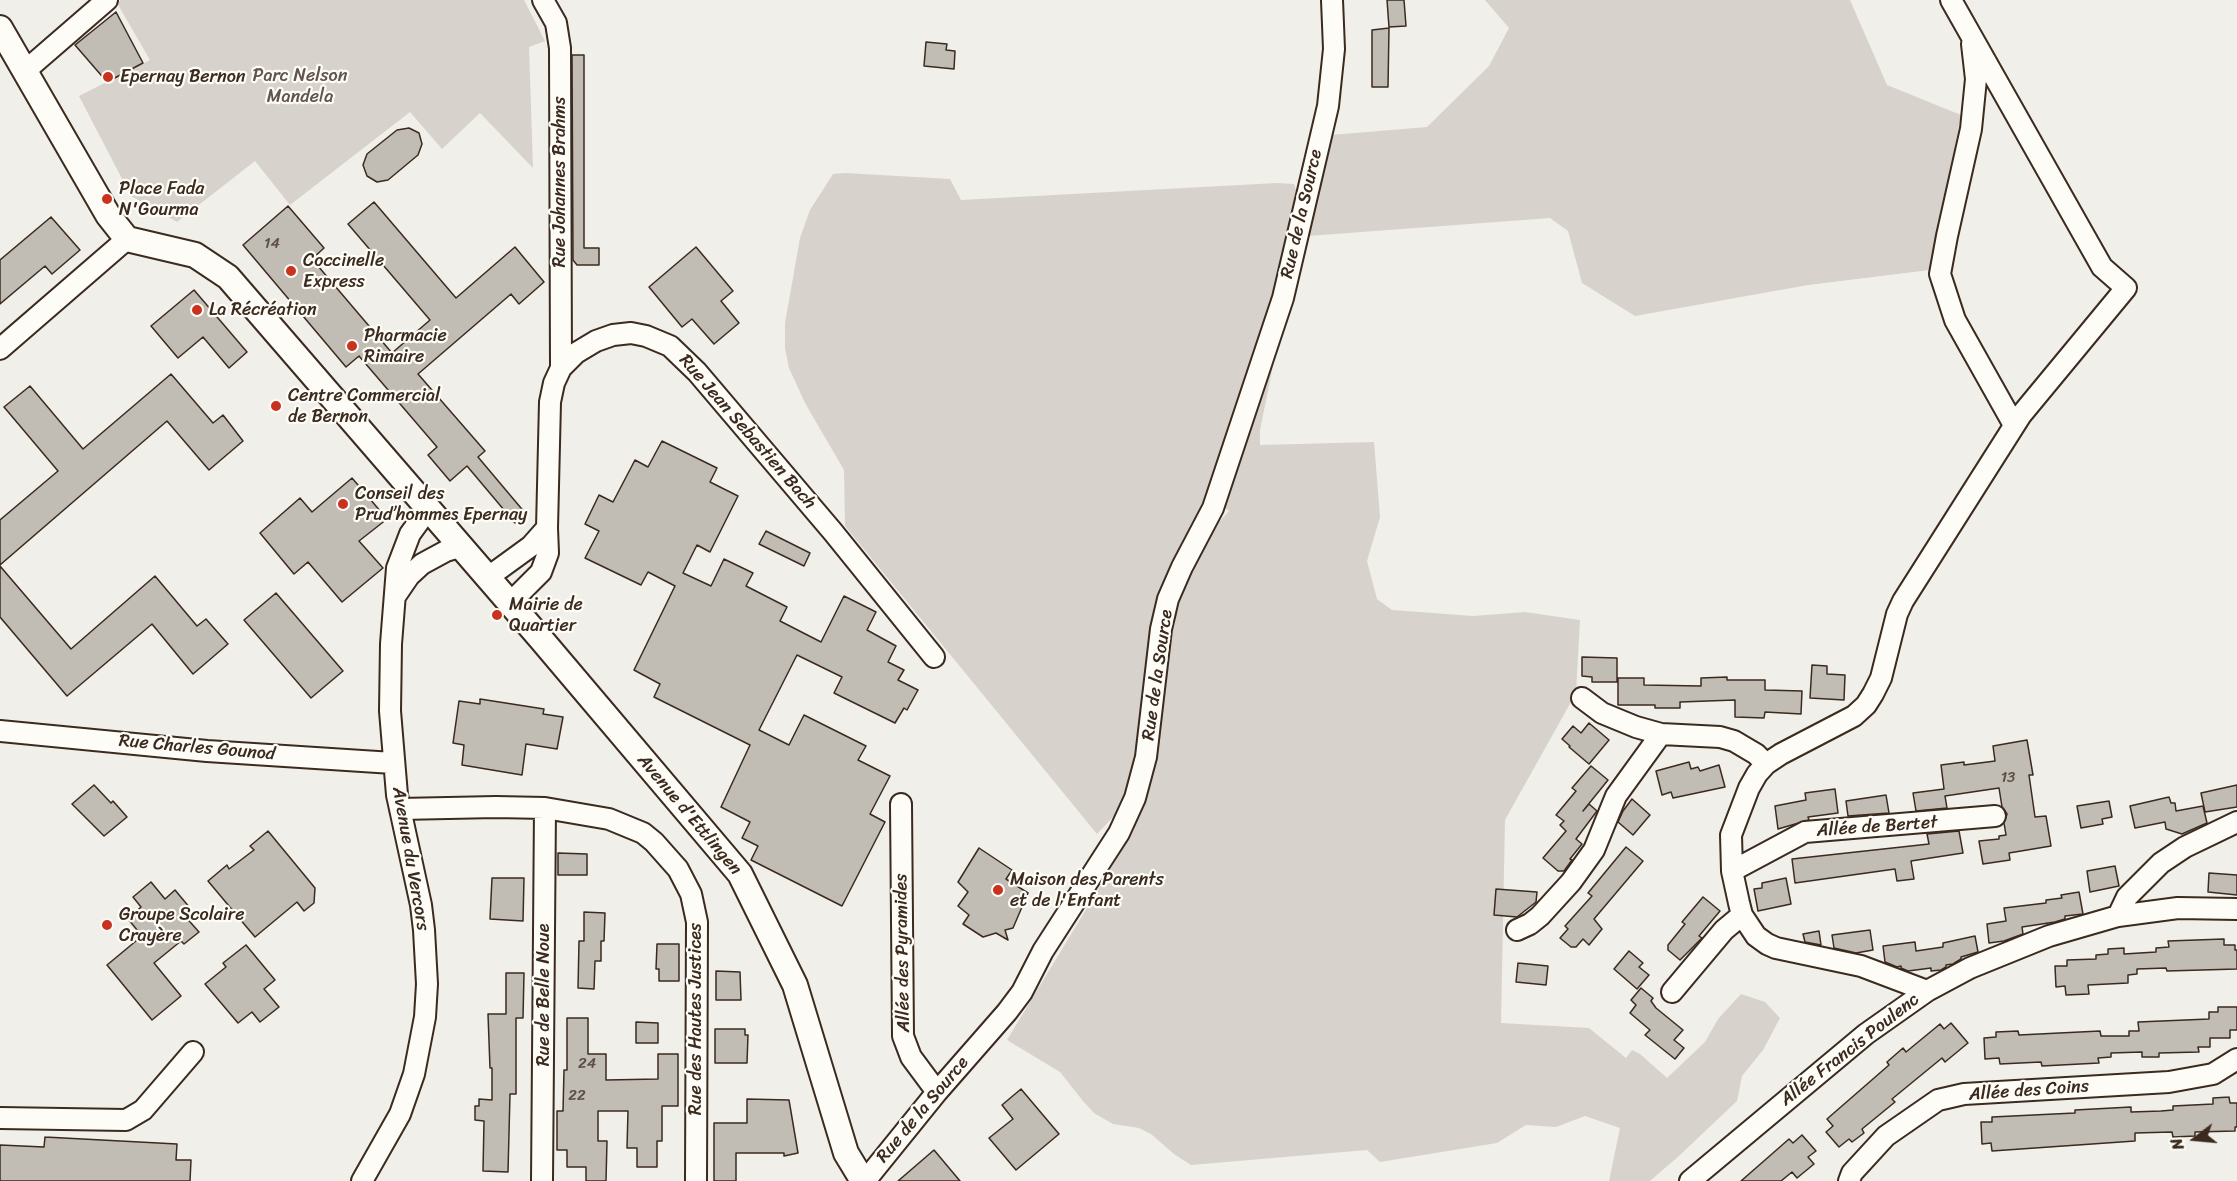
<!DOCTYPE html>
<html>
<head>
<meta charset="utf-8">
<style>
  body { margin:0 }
  #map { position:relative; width:2237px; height:1181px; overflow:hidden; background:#f1efea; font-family:Sriracha,sans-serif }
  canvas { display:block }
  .north { position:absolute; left:2165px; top:1109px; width:60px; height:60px; -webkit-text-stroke:4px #fdfcf7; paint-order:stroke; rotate:254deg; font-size:16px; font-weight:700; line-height:24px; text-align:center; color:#3b2a1e }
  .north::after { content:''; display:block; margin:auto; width:21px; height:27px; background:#3b2a1e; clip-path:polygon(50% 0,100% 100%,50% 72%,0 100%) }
</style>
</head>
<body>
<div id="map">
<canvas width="2237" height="1181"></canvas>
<div class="north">N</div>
</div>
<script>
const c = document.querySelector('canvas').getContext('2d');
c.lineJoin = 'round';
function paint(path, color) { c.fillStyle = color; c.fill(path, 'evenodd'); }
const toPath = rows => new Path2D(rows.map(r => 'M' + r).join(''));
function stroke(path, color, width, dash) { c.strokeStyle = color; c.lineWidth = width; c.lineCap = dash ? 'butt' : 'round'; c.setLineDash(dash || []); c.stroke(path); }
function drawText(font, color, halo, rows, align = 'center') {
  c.font = font + ' Sriracha,sans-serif'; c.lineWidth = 4.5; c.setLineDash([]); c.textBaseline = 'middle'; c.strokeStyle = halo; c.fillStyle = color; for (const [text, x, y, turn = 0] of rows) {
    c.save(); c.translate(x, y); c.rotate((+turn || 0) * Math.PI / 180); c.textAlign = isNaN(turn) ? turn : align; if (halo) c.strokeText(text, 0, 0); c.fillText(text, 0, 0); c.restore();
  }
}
paint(toPath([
  [121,0,524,0,545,41,529,47,533,168,480,113,442,149,410,112,290,205,255,161,177,222,131,196,79,96,150,60,117,3],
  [1485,0,1850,0,1887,85,1961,115,1930,270,1808,285,1635,316,1582,283,1568,231,1550,218,1308,236,1331,135,1427,127,1489,66,1509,28],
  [845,173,950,179,961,200,1277,183,1294,184,1297,193,1278,298,1197,526,1143,722,1129,800,1097,834,845,526,844,470,805,403,789,368,785,348,785,323,800,238,810,210,833,174],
  [1274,361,1260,430,1260,445,1374,442,1380,517,1367,561,1377,599,1392,610,1473,616,1525,612,1580,620,1576,693,1505,820,1501,1023,1589,1028,1626,1058,1632,1050,1640,1054,1667,1078,1705,1042,1718,1019,1741,994,1765,1002,1780,1018,1763,1050,1742,1076,1737,1101,1680,1155,1650,1181,1609,1181,1620,1128,1585,1116,1556,1127,1526,1125,1497,1143,1380,1162,1367,1150,1191,1165,1174,1154,1151,1134,1139,1128,1113,1124,1094,1113,1083,1101,1060,1072,1007,1040,1133,832,1149,786,1157,744,1167,637,1183,576,1212,530,1229,511,1223,507,1267,372]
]), '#d7d2cc');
const building = toPath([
  [1387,0,1404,0,1406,26,1389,27,1387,0],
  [116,12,143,63,107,82,75,45,116,12],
  [1389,28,1388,87,1372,87,1372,30,1389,28],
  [926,42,947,44,946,50,955,51,954,69,924,66,926,42],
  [572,55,584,55,584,248,599,248,599,265,577,265,573,260,572,55],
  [409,128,419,133,422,144,418,155,388,180,377,182,367,176,363,165,367,154,397,130,409,128],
  [374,202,456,298,515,247,544,282,519,304,511,294,418,374,485,451,478,457,526,514,515,523,467,466,450,481,428,455,437,447,359,356,346,367,243,245,288,206,324,248,312,259,392,353,430,320,348,224,374,202],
  [51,217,80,250,52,274,45,266,0,304,0,260,51,217],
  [696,247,733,291,721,301,739,323,714,344,692,319,682,327,649,287,696,247],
  [194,290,247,352,229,368,203,337,178,358,151,326,194,290],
  [171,374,213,423,223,415,243,441,209,470,167,421,0,565,0,520,58,471,4,407,30,386,83,449,171,374],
  [662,441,717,468,710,482,738,496,710,552,697,545,683,573,711,586,724,559,753,573,746,586,787,607,780,621,821,642,844,596,876,612,867,630,896,646,888,662,904,670,898,680,918,690,907,710,904,708,895,723,834,693,842,677,797,655,759,730,789,745,804,715,866,746,858,760,890,776,870,814,885,822,842,906,751,860,758,846,742,838,750,822,721,807,750,745,654,697,660,684,634,670,675,586,648,572,641,585,585,558,599,531,585,524,599,495,613,502,635,460,648,467,662,441],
  [352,478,387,519,359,541,383,568,342,602,308,562,294,574,260,533,300,498,312,512,352,478],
  [766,531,810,553,804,566,759,544,766,531],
  [0,566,71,649,155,576,197,626,206,619,228,644,193,674,152,624,67,696,0,617,0,566],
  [276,593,343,671,311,698,244,620,276,593],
  [1582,657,1617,658,1617,682,1592,682,1592,677,1582,676,1582,657],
  [1812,665,1827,666,1827,674,1845,675,1844,700,1810,698,1812,665],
  [1727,677,1727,680,1765,680,1765,690,1802,691,1801,714,1765,712,1764,718,1735,717,1735,700,1680,702,1680,708,1655,708,1655,705,1618,705,1618,678,1644,678,1644,685,1701,686,1701,678,1727,677],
  [480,699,544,709,543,714,563,717,557,749,526,744,522,775,462,765,464,745,453,743,459,701,480,704,480,699],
  [1589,723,1609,740,1589,764,1569,747,1570,746,1562,739,1573,726,1581,733,1589,723],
  [2027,740,2033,775,2029,775,2035,817,2046,816,2051,846,2009,853,2010,860,1983,864,1979,841,1999,839,1999,836,2006,835,2004,823,2007,814,2002,807,1999,788,1945,796,1947,808,1916,811,1913,793,1944,789,1941,765,1964,762,1964,765,1995,761,1993,746,2027,740],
  [1689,762,1691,769,1698,767,1700,771,1719,765,1725,787,1673,798,1671,792,1662,795,1656,771,1689,762],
  [1591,766,1608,780,1583,811,1589,804,1597,811,1576,839,1582,844,1570,859,1572,860,1564,871,1558,871,1543,858,1566,831,1560,825,1564,821,1556,815,1576,791,1572,788,1591,766],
  [94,785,111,803,113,801,127,817,104,836,72,804,94,785],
  [2237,785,2237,807,2205,812,2201,793,2237,785],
  [1835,789,1838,813,1808,817,1809,820,1778,829,1775,806,1806,800,1805,793,1835,789],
  [1886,795,1889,813,1848,816,1846,801,1886,795],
  [2169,797,2171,803,2175,803,2176,811,2203,806,2207,823,2182,834,2166,829,2165,822,2135,828,2130,806,2169,797],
  [1632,799,1650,815,1633,835,1618,822,1623,811,1632,799],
  [2109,801,2112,817,2102,819,2103,824,2081,828,2077,806,2109,801],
  [268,831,315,888,314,903,304,911,297,902,255,937,208,881,227,865,229,869,254,850,250,846,268,831],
  [1959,831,1963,853,1911,861,1914,879,1897,881,1895,869,1795,883,1792,859,1929,844,1927,834,1959,831],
  [1626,847,1643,861,1594,919,1602,929,1589,945,1583,939,1576,947,1571,947,1560,938,1568,929,1565,926,1592,896,1588,893,1626,847],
  [979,848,1012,870,1006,879,1028,893,1013,928,1005,930,1008,940,996,933,983,937,963,924,969,915,958,906,968,892,958,882,979,848],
  [558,853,587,854,587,875,558,875,558,853],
  [2115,866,2119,886,2090,892,2087,871,2115,866],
  [2209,873,2237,875,2237,895,2208,892,2209,873],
  [492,878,524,878,523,921,490,919,492,878],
  [1786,878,1791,904,1758,911,1754,889,1762,888,1762,883,1786,878],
  [151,882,165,899,175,890,190,908,183,914,199,932,184,944,181,941,154,963,181,996,152,1020,107,965,142,936,128,919,141,907,133,897,151,882],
  [1496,889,1537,892,1536,902,1517,917,1494,915,1496,889],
  [2079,892,2083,914,2065,916,2065,919,2055,922,2022,927,2023,934,2004,941,1989,943,1987,924,2006,921,2004,908,2046,903,2046,900,2062,898,2061,895,2079,892],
  [1703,897,1720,911,1699,936,1702,938,1680,960,1668,950,1668,945,1685,924,1682,922,1703,897],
  [584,912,605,913,604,941,601,941,601,961,595,961,594,989,578,988,579,941,584,941,584,912],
  [1870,930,1873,950,1856,953,1834,948,1832,935,1870,930],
  [1819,931,1821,945,1805,942,1803,934,1819,931],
  [1975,936,1978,952,1961,957,1961,959,1953,964,1946,965,1946,967,1941,970,1931,971,1931,968,1908,971,1901,968,1901,966,1897,967,1885,962,1883,946,1915,942,1916,951,1943,947,1943,943,1975,936],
  [2224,939,2224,945,2235,945,2235,950,2237,950,2237,969,2167,971,2166,968,2137,969,2137,974,2128,975,2128,983,2088,985,2089,994,2066,995,2065,986,2056,987,2055,966,2067,966,2067,960,2096,959,2096,955,2108,954,2108,949,2124,948,2124,954,2156,952,2156,948,2169,947,2168,941,2224,939],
  [657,944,679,944,679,981,659,981,659,969,656,969,657,944],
  [246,945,275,980,264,989,279,1007,260,1022,252,1012,238,1023,205,984,226,967,223,963,246,945],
  [1629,951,1643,963,1639,967,1649,975,1637,989,1614,969,1629,951],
  [1518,963,1548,966,1546,985,1516,982,1518,963],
  [716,971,740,972,741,1000,716,1000,716,971],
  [506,973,524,973,523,1018,516,1018,516,1094,510,1094,508,1172,483,1171,484,1121,475,1120,475,1106,479,1106,479,1099,492,1100,492,1068,490,1068,488,1014,506,1014,506,973],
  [1641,988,1653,998,1651,1001,1656,1008,1683,1030,1674,1040,1684,1048,1675,1059,1645,1035,1650,1030,1630,1013,1636,1005,1631,1000,1641,988],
  [2218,1007,2237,1007,2237,1030,2230,1030,2230,1038,2210,1038,2210,1047,2198,1047,2199,1052,2159,1053,2159,1057,2142,1057,2142,1052,2111,1053,2111,1057,2098,1058,2099,1063,2042,1066,2041,1062,2000,1064,1999,1058,1985,1059,1984,1038,1996,1037,1996,1032,2018,1031,2019,1035,2100,1031,2101,1036,2129,1036,2129,1031,2139,1031,2138,1022,2209,1019,2209,1012,2218,1012,2218,1007],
  [567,1018,588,1018,588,1054,606,1054,606,1080,658,1079,658,1054,678,1054,678,1106,662,1106,662,1141,657,1141,657,1167,637,1167,637,1148,627,1148,628,1111,598,1111,598,1141,607,1141,606,1181,586,1181,586,1167,567,1167,567,1150,557,1150,557,1111,563,1111,564,1070,567,1070,567,1018],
  [636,1022,658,1023,658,1043,636,1043,636,1022],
  [1951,1023,1968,1043,1945,1062,1942,1058,1892,1099,1895,1102,1862,1129,1864,1133,1852,1142,1849,1139,1839,1147,1826,1132,1833,1126,1827,1119,1889,1065,1887,1062,1903,1048,1906,1052,1940,1024,1944,1029,1951,1023],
  [715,1029,745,1029,745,1035,748,1035,747,1063,715,1063,715,1029],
  [1021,1089,1059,1134,1016,1170,989,1138,1013,1119,1002,1105,1021,1089],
  [2229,1097,2230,1103,2237,1103,2237,1127,2235,1127,2235,1131,2195,1132,2195,1136,2173,1137,2172,1132,2135,1133,2135,1141,1992,1151,1991,1143,1982,1144,1981,1122,1992,1122,1992,1117,2075,1113,2075,1110,2131,1107,2131,1112,2161,1111,2173,1110,2173,1106,2213,1104,2213,1098,2229,1097],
  [747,1099,789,1100,798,1153,784,1156,784,1153,736,1153,736,1181,714,1181,714,1123,747,1123,747,1099],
  [1802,1135,1816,1151,1808,1157,1814,1164,1797,1178,1792,1172,1781,1181,1741,1181,1789,1139,1793,1143,1802,1135],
  [45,1137,177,1144,176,1160,191,1160,190,1181,0,1181,0,1145,44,1147,45,1137],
  [934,1150,960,1181,898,1181,934,1150]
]);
paint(building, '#c1bcb4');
stroke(building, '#3b2a1e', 1.5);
const minor = toPath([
  [543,0,556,23,560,48,561,368],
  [1972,44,1976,79,1971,129,1947,236,1940,274,1955,320,2014,425],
  [25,71,107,0],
  [0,349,127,239],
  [547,528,550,402,554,383,561,368,576,353,596,341,613,335,631,333,646,336,670,346,697,372,833,532,934,657],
  [487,578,531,546,547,528,548,553,541,572,509,604],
  [396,595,409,576,422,564,446,551,460,547],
  [1582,698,1602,713,1636,727,1661,734,1720,737,1734,741,1756,754,1766,764],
  [0,731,207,751,393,763],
  [901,804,903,1036,911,1057,937,1092],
  [400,809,496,807,545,808,609,819,643,833,654,842,678,869,691,894,697,922,696,1181],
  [1732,871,1805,832,1995,816],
  [2118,916,2127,897,2161,863,2185,847,2237,822],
  [1517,930,1530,924,1540,916,1571,882,1594,850,1616,796,1661,734],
  [1927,991,1861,966,1776,948,1767,944,1756,936,1742,915,1739,903,1732,871,1731,835,1749,788,1757,774,1766,764,1781,754,1854,716,1866,705,1873,694,1881,678,1897,614,1903,601,2021,415,2126,288,2102,267,1951,0],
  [1672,992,1724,930,1742,915],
  [0,1118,126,1120,143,1110,193,1052],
  [362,1181,400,1114,414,1074,425,1017,427,984,424,930,421,905,397,795,390,711,391,644,397,568,410,534,428,509],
  [542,1181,545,808],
  [865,1181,937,1092,1007,1012,1022,992,1043,951,1119,833,1135,798,1146,757,1161,629,1168,599,1182,567,1213,508,1283,298,1328,106,1334,49,1332,0],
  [1690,1181,1866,1034,1927,991,1970,968,2049,936,2118,916,2178,908,2237,909],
  [1849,1181,1852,1173,1886,1136,1938,1100,1964,1094,2169,1082,2213,1074,2237,1059]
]);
const tertiary = toPath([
  [0,28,108,215,127,239,195,255,228,277,541,639,740,874,795,985,846,1153,863,1181]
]);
stroke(minor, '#3b2a1e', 24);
stroke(tertiary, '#3b2a1e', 28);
stroke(minor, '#fdfcf7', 20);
stroke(tertiary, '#fdfcf7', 24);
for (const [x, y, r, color] of [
  [108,77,6,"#c8321e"],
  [107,199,6,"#c8321e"],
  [291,271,6,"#c8321e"],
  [197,310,6,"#c8321e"],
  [352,346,6,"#c8321e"],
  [276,406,6,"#c8321e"],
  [343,504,6,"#c8321e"],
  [497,615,6,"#c8321e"],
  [998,890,6,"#c8321e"],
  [107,925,6,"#c8321e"]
]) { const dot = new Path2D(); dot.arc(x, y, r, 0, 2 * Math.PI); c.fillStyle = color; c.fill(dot); stroke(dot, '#fdfcf7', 2); }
drawText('15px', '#5c4e44', null, [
  ["14",272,244],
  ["13",2008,778],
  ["24",587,1064],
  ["22",577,1096]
]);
drawText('18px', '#62544a', '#fdfcf7', [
  ["Parc Nelson",300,76],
  ["Mandela",300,97]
]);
drawText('18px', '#3b2a1e', '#fdfcf7', [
  ["Epernay Bernon",120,77],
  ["Place Fada",119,189],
  ["N'Gourma",119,210],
  ["Coccinelle",303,261],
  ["Express",303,282],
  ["La Récréation",209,310],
  ["Pharmacie",364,336],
  ["Rimaire",364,357],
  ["Centre Commercial",288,396],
  ["de Bernon",288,417],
  ["Conseil des",355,494],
  ["Prud’hommes Epernay",355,515],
  ["Mairie de",509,605],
  ["Quartier",509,626],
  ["Maison des Parents",1010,880],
  ["et de l'Enfant",1010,901],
  ["Groupe Scolaire",119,915],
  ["Crayère",119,936]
], 'left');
drawText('18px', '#3b2a1e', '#fdfcf7', [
  ["Rue Johannes Brahms",560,182,-90],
  ["Rue de la Source",1302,214,-77],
  ["Rue Jean Sebastien Bach",747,432,49],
  ["Rue de la Source",1158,675,-82],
  ["Rue Charles Gounod",197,748,5],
  ["Avenue d'Ettlingen",689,815,50],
  ["Allée de Bertet",1877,827,-4],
  ["Avenue du Vercors",410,859,80],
  ["Allée des Pyramides",903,953,-91],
  ["Rue de Belle Noue",544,995,-90],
  ["Rue des Hautes Justices",696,1019,-90],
  ["Allée Francis Poulenc",1850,1050,-38],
  ["Allée des Coins",2029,1091,-4],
  ["Rue de la Source",923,1110,-50]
]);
</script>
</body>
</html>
